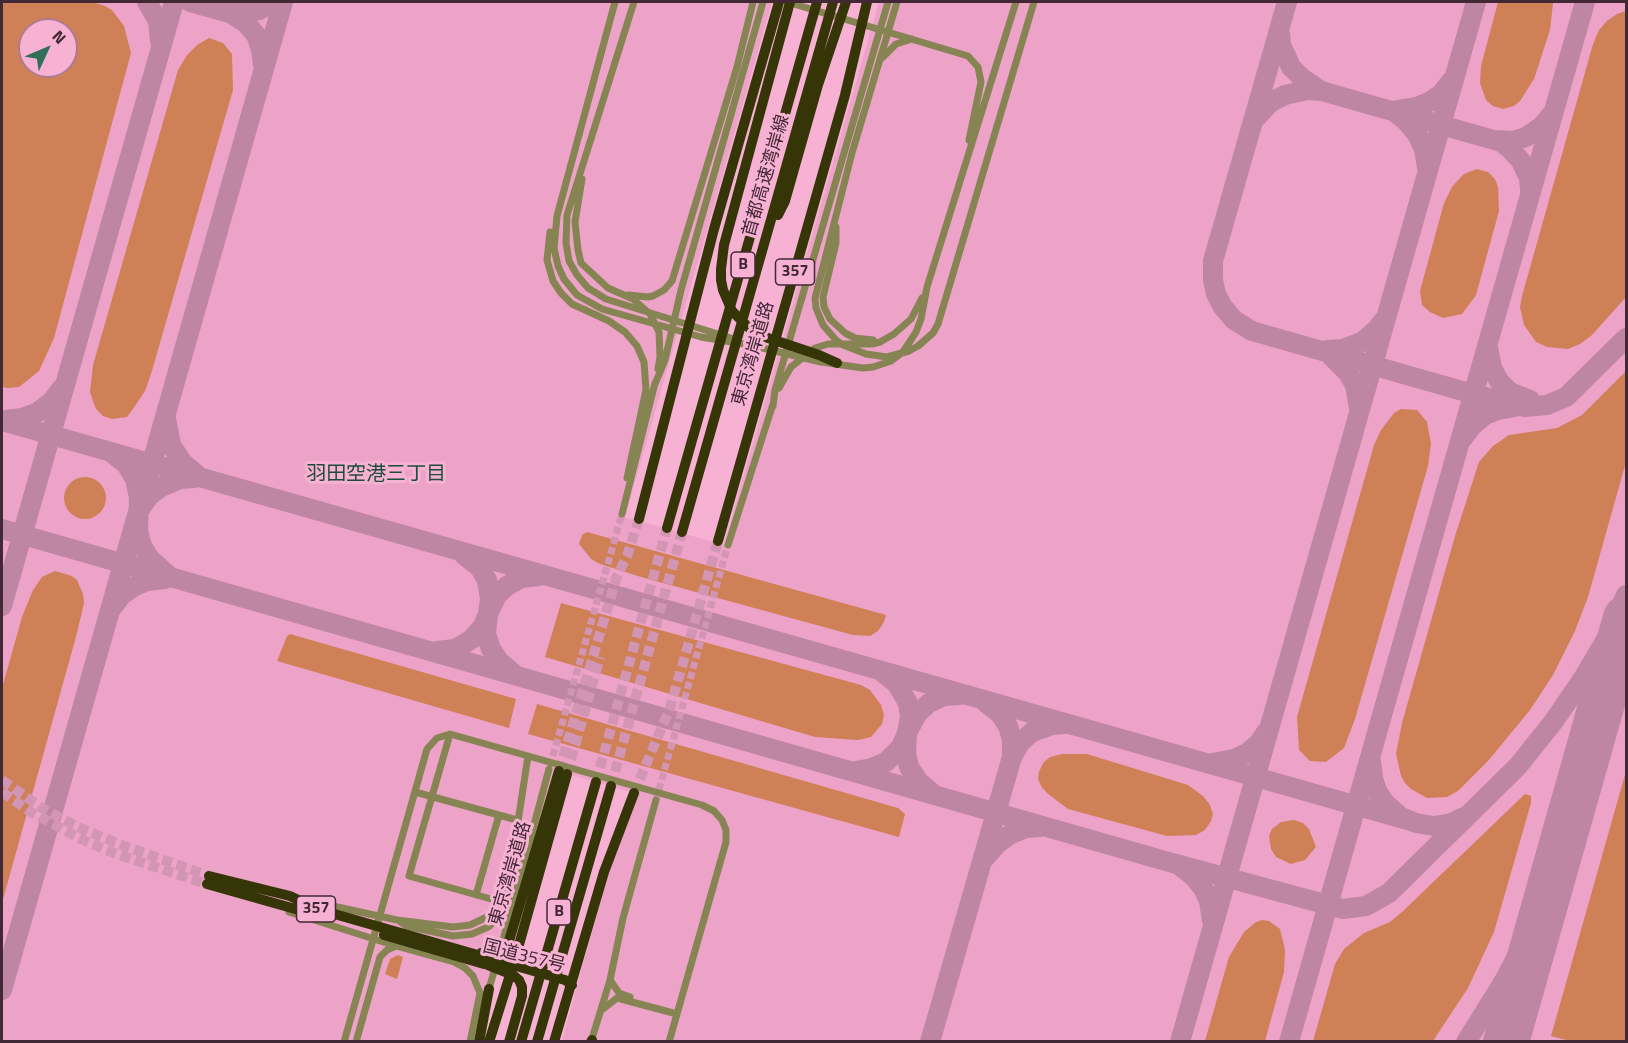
<!DOCTYPE html>
<html>
<head>
<meta charset="utf-8">
<style>
  body { margin:0 }
  #map { position:relative; width:1628px; height:1043px; overflow:hidden; background:#f6b1d3; font-family:"Titillium Web",sans-serif }
  canvas { display:block }
  .frame { position:absolute; inset:0; border:3px solid #422735; pointer-events:none }
  .north { position:absolute; left:18px; top:18px; width:60px; height:60px; box-sizing:border-box; background:#f6b1d3; border:2px solid #ae7a94; border-radius:50%; rotate:46deg; font-size:16px; font-weight:700; line-height:24px; text-align:center; color:#422735 }
  .north::after { content:''; display:block; margin:auto; width:21px; height:27px; background:#326e59; clip-path:polygon(50% 0,100% 100%,50% 72%,0 100%) }
</style>
</head>
<body>
<div id="map">
<canvas width="1628" height="1043"></canvas>
<div class="frame"></div>
<div class="north">N</div>
</div>
<script>
const c = document.querySelector('canvas').getContext('2d');
c.lineJoin = 'round';
function paint(path, color) { c.fillStyle = color; c.fill(path, 'evenodd'); }
const toPath = rows => new Path2D(rows.map(r => 'M' + r).join(''));
function stroke(path, color, width, dash) { c.strokeStyle = color; c.lineWidth = width; c.lineCap = dash ? 'butt' : 'round'; c.setLineDash(dash || []); c.stroke(path); }
function drawText(font, color, halo, rows, align = 'center') {
  c.font = font + ' "Titillium Web","Noto Sans JP",sans-serif'; c.lineWidth = 6; c.setLineDash([]); c.textBaseline = 'middle'; c.strokeStyle = halo; c.fillStyle = color; for (const [text, x, y, turn = 0] of rows) {
    c.save(); c.translate(x, y); c.rotate((+turn || 0) * Math.PI / 180); c.textAlign = isNaN(turn) ? turn : align; if (halo) c.strokeText(text, 0, 0); c.fillText(text, 0, 0); c.restore();
  }
}
paint(toPath([
  [2,2,772,2,625,517,724,545,879,2,1626,2,1626,1041,562,1041,613,856,634,793,554,770,477,1041,2,1042],
  [30,30,66,30,66,66,30,66]
]), '#eda2c8');
paint(toPath([
  [2,2,92,2,105,6,112,10,124,26,131,53,54,338,39,371,19,387,8,388,2,387],
  [30,30,66,30,66,66,30,66],
  [1498,2,1552,2,1553,3,1550,30,1534,79,1520,101,1514,106,1503,109,1493,106,1486,100,1480,83,1481,66],
  [1626,11,1626,297,1592,335,1580,344,1568,349,1547,347,1536,342,1524,325,1520,307,1522,296,1593,44,1599,30,1607,21,1617,14],
  [209,38,223,43,232,54,233,90,151,374,145,391,133,409,127,417,112,419,103,416,96,409,93,401,90,392,93,365,178,70,187,55,197,45],
  [1477,169,1488,172,1495,179,1498,187,1499,211,1476,295,1462,314,1443,318,1430,312,1422,305,1420,291,1444,203,1452,187,1459,179,1464,174],
  [1626,371,1626,462,1588,597,1575,631,1553,675,1530,710,1488,761,1458,791,1447,797,1427,798,1411,789,1405,783,1401,776,1396,754,1402,723,1455,536,1479,462,1493,446,1509,435,1557,428,1582,415],
  [1401,409,1417,410,1427,422,1431,444,1428,466,1355,719,1344,748,1326,762,1310,761,1299,750,1297,717,1374,445,1381,430,1394,413],
  '64 498a21 21 0 1 1 42 0a21 21 0 1 1-42 0Z',
  [587,532,886,615,884,622,878,631,870,636,853,635,641,577,600,564,591,559,579,544,582,535],
  [55,571,72,576,77,580,83,594,84,603,77,633,2,903,2,688,22,617,33,590,42,577],
  [561,603,861,685,870,690,881,705,884,715,882,724,871,737,858,740,815,737,545,657],
  [290,634,516,699,509,728,277,661,287,636],
  [537,704,898,808,905,814,899,837,528,734],
  [1062,754,1087,754,1188,785,1203,796,1210,805,1213,814,1211,821,1205,830,1196,835,1167,836,1068,809,1047,793,1041,786,1038,779,1039,772,1043,763,1050,757],
  [1626,771,1626,1041,1570,1041,1551,1036],
  [1525,794,1531,796,1531,803,1494,932,1468,988,1433,1041,1313,1041,1335,964,1344,949,1364,933,1390,922,1402,912],
  [1294,820,1303,823,1309,829,1316,847,1305,860,1291,864,1276,857,1271,849,1269,836,1272,829,1281,822],
  [1262,920,1269,921,1280,929,1285,950,1284,972,1265,1041,1205,1041,1229,957,1244,932,1256,922],
  [398,955,403,957,397,979,385,974,390,959]
]), '#d08056');
stroke(toPath([
  [147,2,158,21,160,41],
  [190,2,230,13,239,13,259,10,273,2],
  [1287,2,1213,261,1213,280,1216,294,1223,307,1234,320,1252,331,1473,394,1525,407,1547,405,1566,397,1626,338],
  [230,13,246,23,256,35,261,49,263,65],
  [1280,33,1281,45,1291,67,1302,78,1321,91],
  [1318,90,1501,142,1509,148,1521,161,1529,178,1530,190],
  [1398,110,1417,107,1429,102,1441,94,1451,81],
  [1397,114,1407,122,1417,134,1424,149,1427,167],
  [1255,119,1271,102,1285,95,1307,90,1321,91],
  [1494,140,1513,141,1526,137,1542,126,1551,115],
  [1488,348,1492,368,1499,381,1510,392,1530,400],
  [1328,350,1343,349,1362,342,1377,329,1384,320],
  [1330,355,1348,373,1355,385,1359,408],
  [166,418,171,445,183,463,196,474],
  [6,420,22,418,38,412,51,402,61,389],
  [2,421,1407,820],
  [1463,438,1471,427,1485,415,1498,410,1515,407],
  [113,454,126,464,135,479,139,497,138,531,142,546,150,559,168,575],
  [140,509,149,496,161,487,180,479,195,478],
  [2,529,1169,862,1343,909,1366,906,1389,893,1518,766,1554,721,1582,680,1608,636,1626,595],
  [2,606,174,2],
  [112,608,122,595,135,586,147,581,165,579],
  [437,651,455,649,472,639,483,626,488,614,490,599,487,580,480,568,463,554],
  [513,673,499,661,491,649,486,634,488,614,497,595,507,586,521,578,539,576],
  [1012,757,1020,743,1032,732,1052,725,1064,724],
  [1371,761,1373,778,1377,791,1385,803,1401,817,1416,823,1434,826,1452,823,1464,817],
  [1212,763,1234,759,1247,753,1258,744,1267,731],
  [856,771,872,768,886,762,901,747,907,733,910,717,908,703,897,684,883,673],
  [931,792,919,782,909,767,906,753,907,733,917,714,929,703,944,696,960,695],
  [985,858,998,843,1011,834,1026,828,1041,827],
  [1180,866,1193,876,1203,888,1209,901,1212,921],
  [2,990,283,2],
  [930,1042,1012,757,1012,740,1008,726,1000,714,986,703],
  [1180,1042,1476,2],
  [1289,1042,1585,2],
  [1466,1042,1504,981,1547,898]
]), '#be86a2', 20);
stroke(toPath([
  [1506,1042,1626,618]
]), '#be86a2', 46);
stroke(toPath([
  [550,766,622,514],
  [656,800,728,545]
]), '#d295b3', 7, [7, 3.5]);
stroke(toPath([
  [559,771,617,576,627,556,639,519],
  [567,774,600,657],
  [2,780,42,808,78,827,119,844,209,876],
  [596,782,667,528],
  [611,786,682,532],
  [2,792,31,812,83,840,116,854,207,884],
  [634,793,670,708,718,541]
]), '#d295b3', 10, [10, 5]);
stroke(toPath([
  [615,2,557,216,554,248,558,266,564,279,577,295,602,309,701,337,750,345,821,362,863,368,873,367,891,361,903,352,916,332,921,319,927,287,1016,2],
  [634,2,567,215,566,243,569,261,577,275,588,288,606,299,737,340],
  [787,2,968,56,978,67,981,82,969,140],
  [897,2,852,153,815,298,816,308,823,325,836,340,843,345,866,354,887,357,909,351,918,346,933,333,938,324,1034,2],
  [882,58,896,44,912,39],
  [582,179,575,222,578,250,581,263,608,288,633,299,650,314,659,332,660,357,658,369],
  [836,227,836,243,823,297,824,307,830,319,845,333,855,338,873,340],
  [550,232,547,260,553,281,561,293,572,304,609,321,625,332,637,346,644,362,646,390,627,478],
  [628,295,648,297,653,296,664,290,672,281,737,67,753,2],
  [655,384,665,360,681,290,763,2],
  [779,388,791,367,815,348,828,344,872,344,880,342,894,334,911,319,922,298],
  [773,406,775,390,888,2],
  [622,514,655,383],
  [728,545,773,404],
  [450,734,409,876,491,899],
  [415,792,517,820],
  [476,895,499,815],
  [310,901,397,920,453,927,470,925,487,917,496,909,508,887,528,756],
  [289,912,396,946,454,962,465,968,473,976,480,993,470,1042],
  [399,921,406,926,453,936,472,934,488,927,495,921,506,906,513,892],
  [501,948,549,769],
  [610,980,619,993,630,997],
  [488,992,496,965],
  [603,1009,617,998,677,1014],
  [344,1042,427,749,437,738,450,734,702,805,714,811,722,820,726,830,726,842,669,1042],
  [356,1042,380,957,387,950,396,946],
  [591,1042,610,980,623,918,656,800]
]), '#858452', 7);
stroke(toPath([
  [790,2,724,245,721,269,721,280,723,290,732,311,748,327,768,338,819,355,837,363],
  [778,215,785,201,818,85,846,2],
  [639,519,714,229,779,2],
  [667,528,817,2],
  [682,532,833,2],
  [718,541,845,95,867,2],
  [209,876,290,896,317,909,565,980,572,985],
  [207,884,320,916],
  [384,935,484,964],
  [481,953,494,953,499,951,509,941,559,771],
  [488,965,513,975,519,980,522,987,522,996,509,1042],
  [479,1042,489,989],
  [489,1042,515,959,567,774],
  [521,1042,596,782],
  [537,1042,611,786],
  [554,1042,604,872,634,793],
  [591,1042,592,1040]
]), '#363508', 10);
for (const [x, y, w] of [
  [743,265,24],
  [795,272,39],
  [316,909,39],
  [559,912,24]
]) { const box = new Path2D(); box.roundRect(x - w / 2, y - 13, w, 26, 4.5); c.fillStyle = '#f6b1d3'; c.fill(box); stroke(box, '#422735', 1.5); }
drawText('bold 16px', '#422735', null, [
  ["B",743,265],
  ["357",795,272],
  ["357",316,909],
  ["B",559,912]
]);
drawText('18px', '#422735', '#f6b1d3', [
  ["首都高速湾岸線",767,176,-74],
  ["東京湾岸道路",754,354,-74],
  ["東京湾岸道路",511,874,-74],
  ["国道357号",524,957,14]
]);
drawText('20px', '#1c4c3c', '#f6b1d3', [
  ["羽田空港三丁目",376,475]
]);
</script>
</body>
</html>
